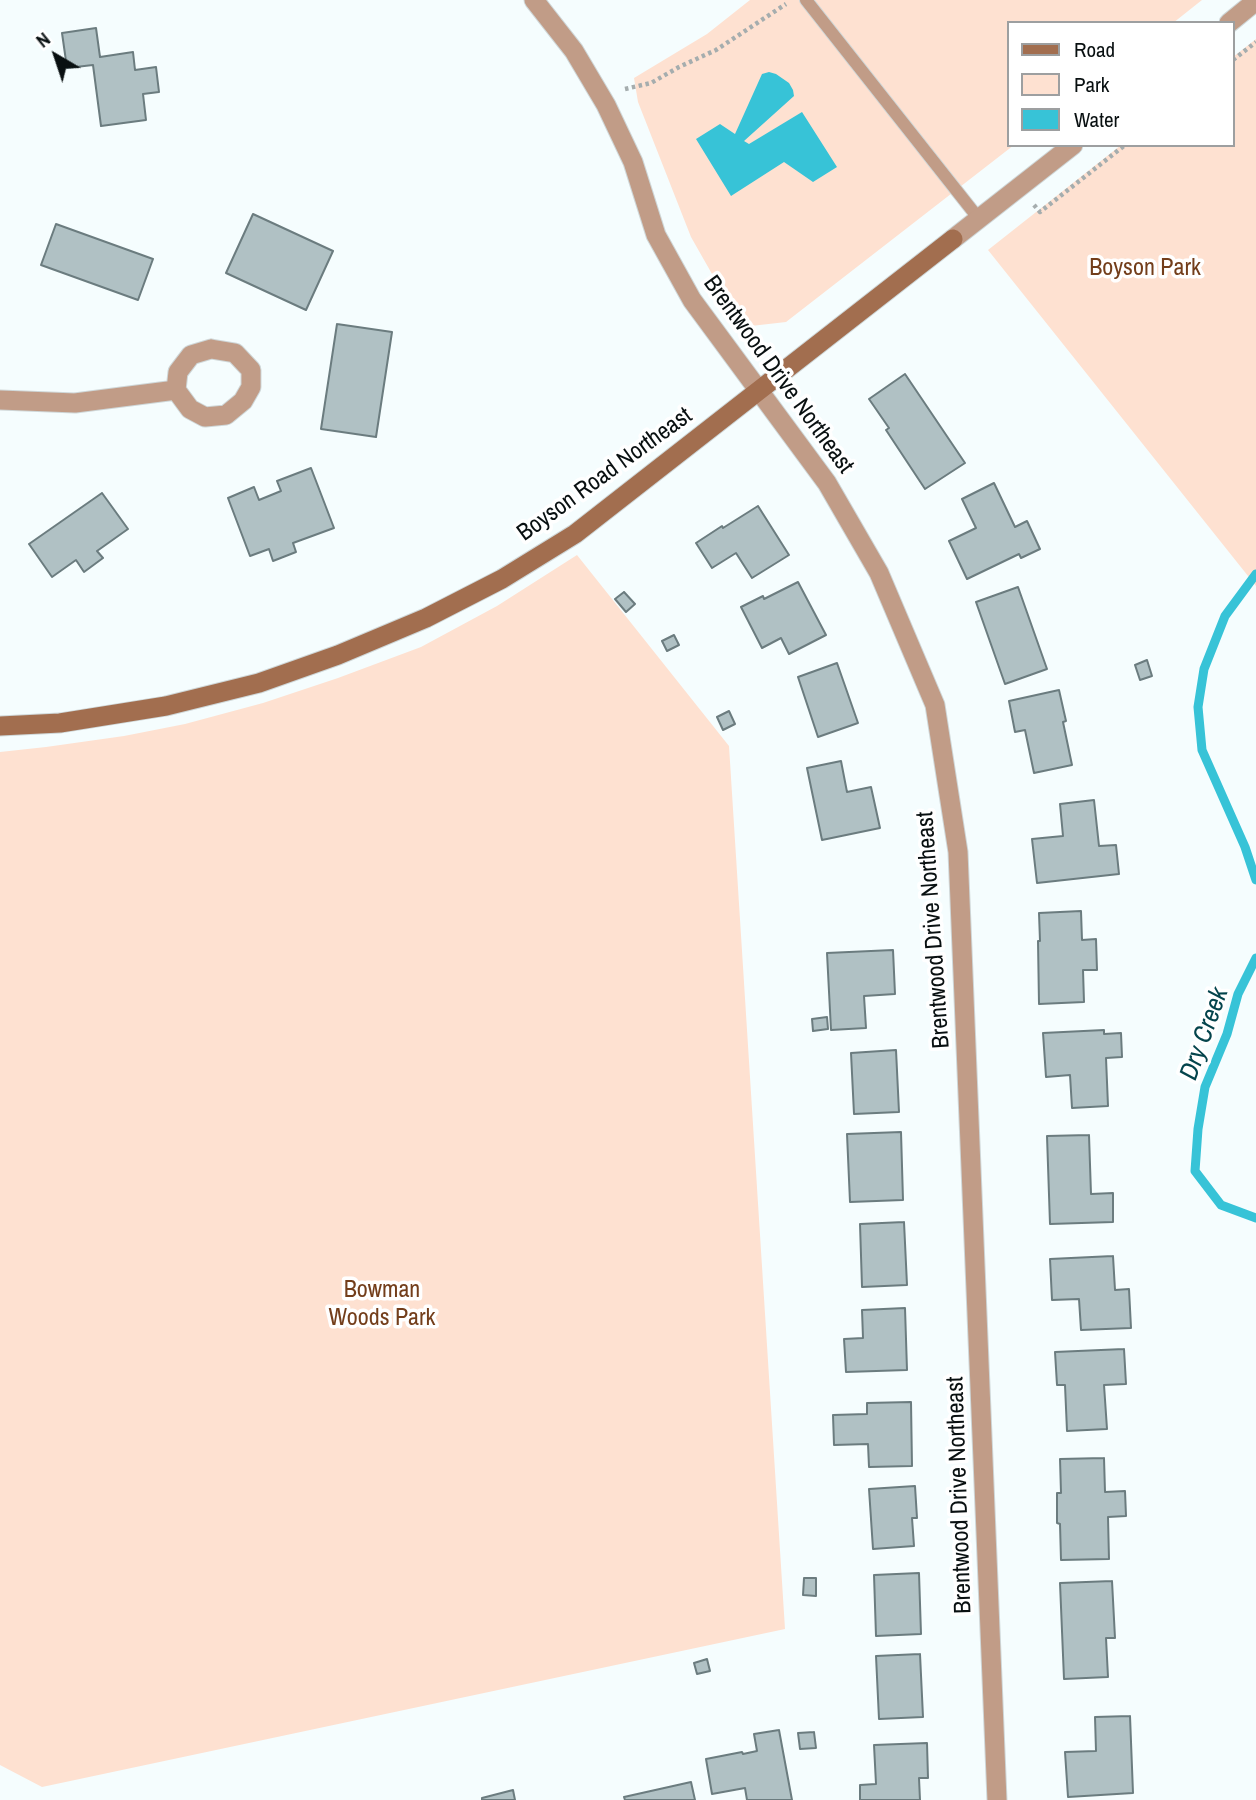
<!DOCTYPE html>
<html>
<head>
<meta charset="utf-8">
<style>
  body { margin:0 }
  #map { position:relative; width:1256px; height:1800px; overflow:hidden; background:#f5fdfe; font-family:"Archivo Narrow",sans-serif }
  canvas { display:block }
  .legend { position:absolute; left:1007px; top:21px; width:228px; height:126px; box-sizing:border-box; background:#fff; border:2px solid #9d9fa0; margin:0; padding:9px 12px; list-style:none; font-size:21px; color:#091011 }
  .legend li { display:flex; align-items:center; gap:14px; height:35px }
  .legend b { width:35px; border:2px solid #9d9fa0 }
  .north { position:absolute; left:21px; top:21px; width:70px; height:70px; -webkit-text-stroke:5px #fff; paint-order:stroke; rotate:321deg; font-size:19px; font-weight:700; line-height:28px; text-align:center; color:#091011 }
  .north::after { content:''; display:block; margin:auto; width:24px; height:32px; background:#091011; clip-path:polygon(50% 0,100% 100%,50% 72%,0 100%) }
</style>
</head>
<body>
<div id="map">
<canvas width="1256" height="1800"></canvas>
<ul class="legend">
<li><b style="height:9px;background:#a26e4f"></b>Road</li>
<li><b style="height:19px;background:#fee1d1"></b>Park</li>
<li><b style="height:19px;background:#37c3d7"></b>Water</li>
</ul>
<div class="north">N</div>
</div>
<script>
const c = document.querySelector('canvas').getContext('2d');
c.lineJoin = 'round';
function paint(path, color) { c.fillStyle = color; c.fill(path, 'evenodd'); }
const toPath = rows => new Path2D(rows.map(r => 'M' + r).join(''));
function stroke(path, color, width, dash) { c.strokeStyle = color; c.lineWidth = width; c.lineCap = dash ? 'butt' : 'round'; c.setLineDash(dash || []); c.stroke(path); }
function drawText(font, color, halo, rows, align = 'center') {
  c.font = font + ' "Archivo Narrow",sans-serif'; c.lineWidth = 7; c.setLineDash([]); c.textBaseline = 'middle'; c.strokeStyle = halo; c.fillStyle = color; for (const [text, x, y, turn = 0] of rows) {
    c.save(); c.translate(x, y); c.rotate((+turn || 0) * Math.PI / 180); c.textAlign = isNaN(turn) ? turn : align; if (halo) c.strokeText(text, 0, 0); c.fillText(text, 0, 0); c.restore();
  }
}
paint(toPath([
  [750,0,1202,0,1173,23,1009,23,1009,145,1014,145,786,322,751,326,716,281,691,237,638,102,634,78,707,34],
  [1256,39,1256,586,988,250,1121,145,1233,145,1233,57],
  [577,555,729,746,785,1629,42,1787,0,1765,0,752,46,747,124,736,185,724,263,703,338,678,421,647,497,606]
]), '#fee1d1');
paint(toPath([
  [769,72,776,74,789,83,793,90,794,96,744,141,749,144,802,112,837,167,813,182,784,162,731,196,696,139,720,124,735,134,762,74]
]), '#37c3d7');
stroke(toPath([
  [1256,574,1225,616,1204,669,1198,707,1202,750,1245,847,1256,880],
  [1256,958,1238,994,1227,1034,1205,1087,1198,1129,1195,1171,1221,1205,1256,1218]
]), '#37c3d7', 9);
const building = toPath([
  [96,28,100,57,133,52,135,70,156,67,159,92,143,94,146,120,101,126,93,65,67,68,62,33,96,28],
  [253,214,333,251,306,310,226,273,253,214],
  [56,224,153,259,138,300,41,265,56,224],
  [337,324,392,332,376,437,321,429,337,324],
  [905,374,965,463,925,489,886,430,889,428,869,399,905,374],
  [311,468,334,528,293,543,296,552,273,561,269,549,250,556,228,498,254,487,259,500,281,491,277,481,311,468],
  [994,483,1015,527,1027,521,1040,549,1021,558,1019,554,967,579,949,541,976,528,962,499,994,483],
  [102,493,128,529,97,551,103,558,84,572,76,560,52,577,29,544,102,493],
  [758,506,789,555,752,578,736,553,712,568,696,543,722,526,723,528,758,506],
  [798,582,826,635,789,654,781,638,762,648,741,607,763,596,764,599,798,582],
  [1018,587,1047,669,1005,684,976,602,1018,587],
  [624,592,635,604,626,612,615,599,624,592],
  [674,635,679,645,667,651,662,641,674,635],
  [1147,660,1152,676,1140,680,1135,665,1147,660],
  [837,663,858,723,818,737,798,677,837,663],
  [1059,690,1066,721,1063,722,1072,765,1034,773,1025,730,1015,732,1009,701,1059,690],
  [729,711,735,724,723,730,717,717,729,711],
  [841,761,847,792,871,787,880,828,822,840,807,768,841,761],
  [1094,800,1099,846,1116,845,1119,874,1037,883,1032,839,1063,836,1060,804,1094,800],
  [1081,911,1082,940,1096,939,1097,970,1083,970,1084,1002,1039,1004,1038,941,1040,941,1039,913,1081,911],
  [893,950,895,994,864,996,866,1028,831,1030,827,953,893,950],
  [827,1017,828,1029,813,1031,812,1019,827,1017],
  [1104,1030,1104,1034,1121,1033,1122,1057,1106,1058,1108,1106,1072,1108,1070,1075,1046,1077,1043,1033,1104,1030],
  [896,1050,899,1112,854,1114,851,1053,896,1050],
  [901,1132,903,1200,850,1202,847,1134,901,1132],
  [1089,1135,1091,1194,1113,1193,1113,1222,1050,1224,1047,1136,1089,1135],
  [904,1222,907,1285,862,1287,860,1224,904,1222],
  [1113,1256,1115,1290,1129,1289,1131,1328,1081,1330,1079,1299,1052,1300,1050,1259,1113,1256],
  [905,1308,907,1370,846,1372,844,1339,863,1338,862,1310,905,1308],
  [1124,1349,1126,1384,1104,1385,1107,1429,1067,1431,1065,1385,1057,1385,1055,1352,1124,1349],
  [911,1402,912,1466,869,1467,868,1444,834,1445,833,1415,867,1414,867,1403,911,1402],
  [1104,1458,1105,1492,1125,1491,1126,1516,1108,1517,1109,1559,1061,1560,1060,1524,1057,1523,1057,1493,1061,1493,1060,1459,1104,1458],
  [915,1486,917,1518,912,1518,914,1546,873,1549,869,1489,915,1486],
  [919,1573,921,1634,876,1636,874,1575,919,1573],
  [804,1578,816,1578,816,1596,803,1595,804,1578],
  [1112,1581,1115,1638,1106,1638,1108,1677,1064,1679,1060,1583,1112,1581],
  [920,1654,923,1717,879,1719,876,1656,920,1654],
  [707,1659,710,1671,697,1674,694,1663,707,1659],
  [1130,1716,1133,1793,1068,1797,1065,1752,1096,1751,1095,1717,1130,1716],
  [779,1730,792,1800,747,1800,745,1788,712,1794,706,1759,742,1752,743,1754,757,1751,754,1734,779,1730],
  [814,1732,816,1748,800,1749,798,1733,814,1732],
  [927,1743,928,1778,919,1778,920,1800,860,1800,860,1785,876,1784,874,1745,927,1743],
  [691,1782,695,1800,625,1800,624,1797,691,1782],
  [513,1790,515,1800,482,1800,482,1798,513,1790]
]);
paint(building, '#b0c1c4');
stroke(building, '#6b7c7f', 2);
const service = toPath([
  [806,0,979,219]
]);
const minor = toPath([
  [534,0,574,51,606,105,633,162,656,235,692,300,827,483,879,573,935,705,958,852,997,1800],
  [211,349,235,353,251,370,251,387,243,401,226,415,205,417,190,409,176,390,178,372,191,355,211,349],
  [0,400,75,403,176,390]
]);
const tertiary = toPath([
  [1229,23,1256,1],
  [953,239,1073,145]
]);
const secondary = toPath([
  [0,726,60,723,166,706,259,683,338,655,426,618,502,579,575,534,953,239]
]);
stroke(service, '#cfd7d8', 14);
stroke(minor, '#cfd7d8', 21);
stroke(tertiary, '#cfd7d8', 21);
stroke(secondary, '#cfd7d8', 21);
stroke(toPath([
  [1233,60,1256,42],
  [625,89,651,83,679,67,716,50,786,4],
  [1034,205,1040,212,1125,145]
]), '#a5adae', 4.5, [3.5, 3.5]);
stroke(service, '#c19c87', 12);
stroke(minor, '#c19c87', 19);
stroke(tertiary, '#c19c87', 19);
stroke(secondary, '#a26e4f', 19);
drawText('24px', '#733e1b', '#fff', [
  ["Boyson Park",1145,269],
  ["Bowman",382,1291],
  ["Woods Park",382,1319]
]);
drawText('24px', '#091011', '#fff', [
  ["Brentwood Drive Northeast",778,375,54],
  ["Boyson Road Northeast",605,475,-36],
  ["Brentwood Drive Northeast",934,930,-94],
  ["Brentwood Drive Northeast",960,1495,-92]
]);
drawText('italic 26px', '#04444c', '#fff', [
  ["Dry Creek",1205,1034,-70]
]);
</script>
</body>
</html>
